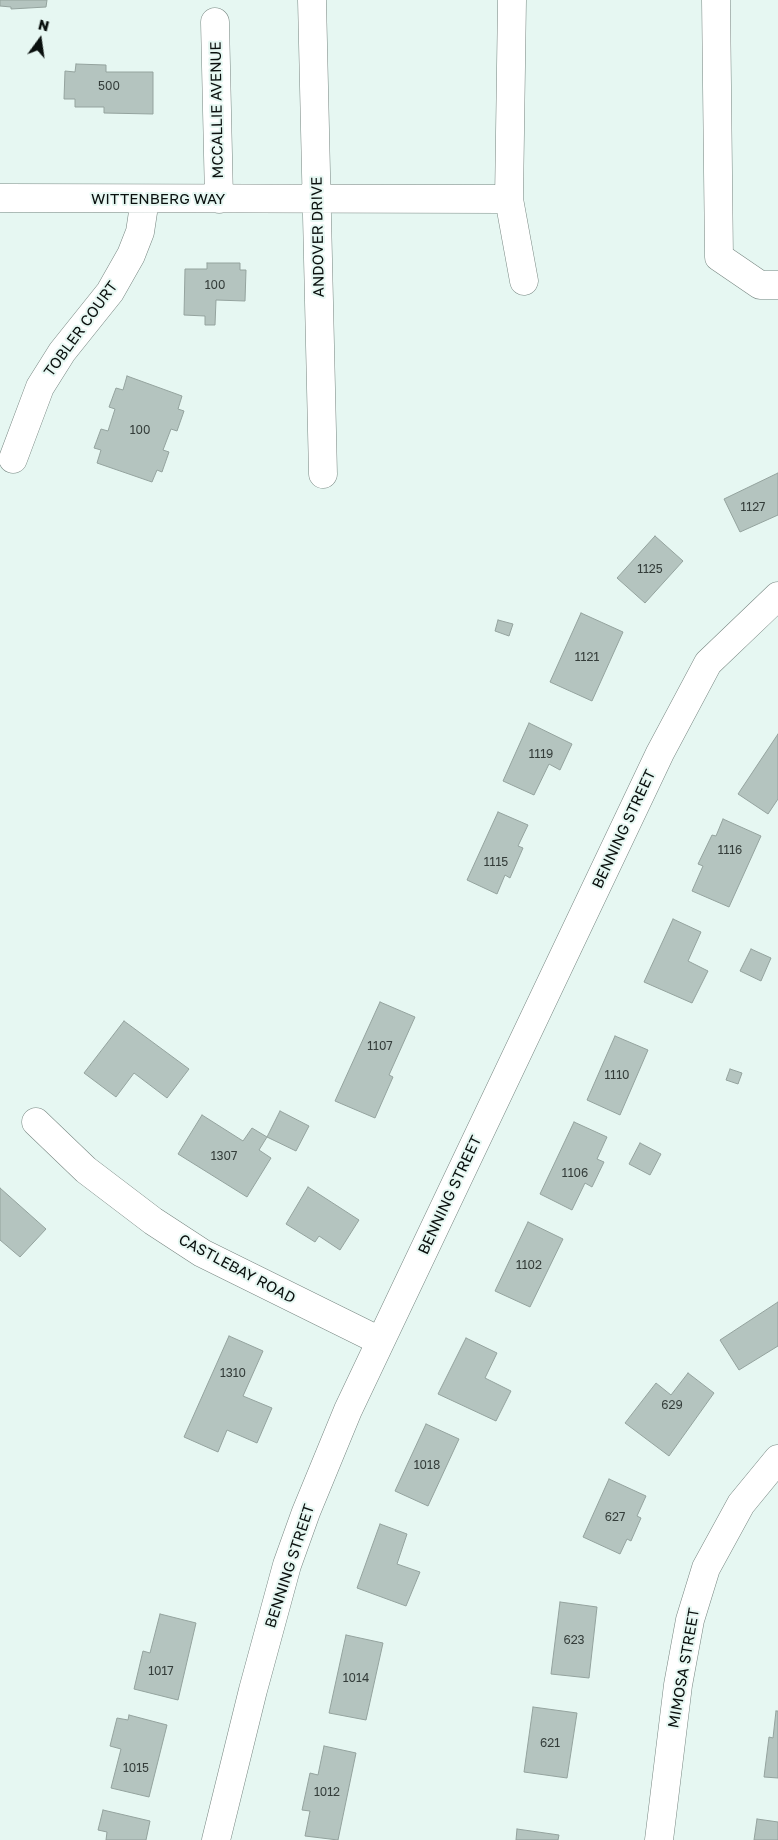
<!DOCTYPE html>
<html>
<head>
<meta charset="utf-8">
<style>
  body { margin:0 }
  #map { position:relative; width:778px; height:1840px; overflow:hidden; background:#e6f7f2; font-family:"Golos Text",sans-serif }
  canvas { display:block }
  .north { position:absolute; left:15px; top:15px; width:50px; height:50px; -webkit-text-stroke:4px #e6f7f2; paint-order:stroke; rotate:14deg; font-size:14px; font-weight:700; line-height:20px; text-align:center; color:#0a100e }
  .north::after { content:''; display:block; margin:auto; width:18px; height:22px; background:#0a100e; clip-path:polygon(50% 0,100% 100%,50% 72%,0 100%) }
</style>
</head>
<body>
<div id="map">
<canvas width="778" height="1840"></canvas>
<div class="north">N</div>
</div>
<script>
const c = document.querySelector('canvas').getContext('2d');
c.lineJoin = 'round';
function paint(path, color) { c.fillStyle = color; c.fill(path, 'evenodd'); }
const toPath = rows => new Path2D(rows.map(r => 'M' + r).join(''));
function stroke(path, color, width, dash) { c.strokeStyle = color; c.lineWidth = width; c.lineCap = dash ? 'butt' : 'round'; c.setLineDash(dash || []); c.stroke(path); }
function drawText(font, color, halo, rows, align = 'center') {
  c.font = font + ' "Golos Text",sans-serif'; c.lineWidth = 4; c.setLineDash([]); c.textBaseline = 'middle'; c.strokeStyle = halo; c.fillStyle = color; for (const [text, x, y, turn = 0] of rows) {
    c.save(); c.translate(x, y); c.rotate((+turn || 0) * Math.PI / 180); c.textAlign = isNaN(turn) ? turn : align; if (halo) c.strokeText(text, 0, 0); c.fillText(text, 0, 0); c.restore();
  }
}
const building = toPath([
  [0,0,47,0,46,7,11,9,11,7,0,6,0,0],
  [76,64,106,65,106,72,153,72,153,114,104,113,104,107,75,107,75,99,64,99,65,71,75,72,76,64],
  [207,263,240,263,240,270,246,270,245,301,216,300,215,325,205,325,205,316,184,315,185,269,207,269,207,263],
  [127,376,182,396,178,409,184,411,177,431,171,429,163,450,169,452,162,472,157,470,152,482,97,463,101,450,94,448,101,429,108,431,115,409,109,407,116,388,123,390,127,376],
  [778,473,778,515,740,532,724,499,778,473],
  [655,536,683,561,645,603,617,578,655,536],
  [581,613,623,632,592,701,550,682,581,613],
  [498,620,513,624,509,636,495,631,498,620],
  [529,723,572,744,560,770,549,764,534,795,503,781,529,723],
  [778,734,778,799,768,814,738,794,778,734],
  [498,812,528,825,518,846,523,848,510,878,505,875,497,894,467,880,498,812],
  [723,819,761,836,729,907,692,891,703,866,698,864,712,835,716,836,723,819],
  [673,919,701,932,688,961,708,971,692,1003,644,982,673,919],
  [751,949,771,958,761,981,740,971,751,949],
  [380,1002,415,1017,389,1075,393,1077,375,1118,335,1101,380,1002],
  [124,1021,189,1069,167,1098,134,1073,116,1097,84,1073,124,1021],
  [615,1036,648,1050,620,1115,587,1100,615,1036],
  [730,1069,742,1073,738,1084,726,1080,730,1069],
  [280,1111,309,1126,296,1151,267,1137,280,1111],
  [202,1115,243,1141,252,1128,267,1137,259,1150,271,1158,247,1197,178,1154,202,1115],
  [574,1122,607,1137,597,1159,604,1162,592,1187,585,1183,572,1210,540,1194,574,1122],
  [640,1143,661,1154,650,1175,629,1164,640,1143],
  [308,1187,359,1220,340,1250,319,1236,315,1242,286,1224,308,1187],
  [0,1188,46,1229,20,1257,0,1240,0,1188],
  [528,1222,563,1239,530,1307,495,1291,528,1222],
  [778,1302,778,1346,739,1370,720,1340,778,1302],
  [229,1336,263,1351,243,1396,272,1408,257,1443,227,1430,218,1452,184,1437,229,1336],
  [466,1338,497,1353,485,1378,511,1391,496,1421,438,1394,466,1338],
  [688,1373,714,1393,669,1456,625,1423,656,1383,671,1395,688,1373],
  [426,1424,459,1439,428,1506,395,1491,426,1424],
  [609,1479,646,1496,637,1516,641,1518,631,1541,627,1539,620,1554,583,1537,609,1479],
  [380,1524,407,1534,397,1564,420,1572,406,1606,357,1588,380,1524],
  [560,1602,597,1607,589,1678,551,1674,560,1602],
  [160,1614,196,1623,178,1700,134,1689,143,1651,150,1653,160,1614],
  [346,1635,383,1643,366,1720,329,1713,346,1635],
  [533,1707,577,1713,567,1778,524,1772,533,1707],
  [776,1711,778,1711,778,1778,764,1777,769,1737,773,1738,776,1711],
  [129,1715,167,1725,149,1797,111,1788,121,1749,110,1746,117,1718,128,1720,129,1715],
  [324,1746,356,1753,338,1840,305,1836,310,1811,302,1810,310,1773,318,1775,324,1746],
  [103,1810,150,1821,146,1840,106,1840,107,1832,98,1830,103,1810],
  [757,1819,778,1822,778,1840,754,1840,757,1819],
  [517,1829,559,1835,558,1840,516,1840,517,1829]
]);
paint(building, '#b4c4bf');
stroke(building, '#94a39e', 1);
const minor = toPath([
  [312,0,323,474],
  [716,0,719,257,760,285,778,285],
  [215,22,219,199],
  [0,198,509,199,512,0],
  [509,199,524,281],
  [13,459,40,387,62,352,110,292,131,255,140,232,145,199],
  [36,1122,86,1170,153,1221,202,1253,380,1341],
  [216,1840,253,1690,287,1565,306,1512,348,1410,660,753,708,663,778,596],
  [659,1840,678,1685,690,1620,706,1568,741,1504,778,1459]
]);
stroke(minor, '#778681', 29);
stroke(minor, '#fff', 28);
drawText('12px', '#343d3a', null, [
  ["500",109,86],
  ["100",215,285],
  ["100",140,430],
  ["1127",753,507],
  ["1125",650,569],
  ["1121",587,657],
  ["1119",541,754],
  ["1116",730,850],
  ["1115",496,862],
  ["1107",380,1046],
  ["1110",617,1075],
  ["1307",224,1156],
  ["1106",575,1173],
  ["1102",529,1265],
  ["1310",233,1373],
  ["629",672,1405],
  ["1018",427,1465],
  ["627",615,1517],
  ["623",574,1640],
  ["1017",161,1671],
  ["1014",356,1678],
  ["621",550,1743],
  ["1015",136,1768],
  ["1012",327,1792]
]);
drawText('15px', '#0a100e', '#e6f7f2', [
  ["MCCALLIE AVENUE",217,110,-91],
  ["WITTENBERG WAY",158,199],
  ["ANDOVER DRIVE",318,237,-91],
  ["TOBLER COURT",81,329,-54],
  ["BENNING STREET",624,829,-65],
  ["BENNING STREET",450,1195,-65],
  ["CASTLEBAY ROAD",237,1269,28],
  ["BENNING STREET",290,1566,-72],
  ["MIMOSA STREET",684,1668,-80]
]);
</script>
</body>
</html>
